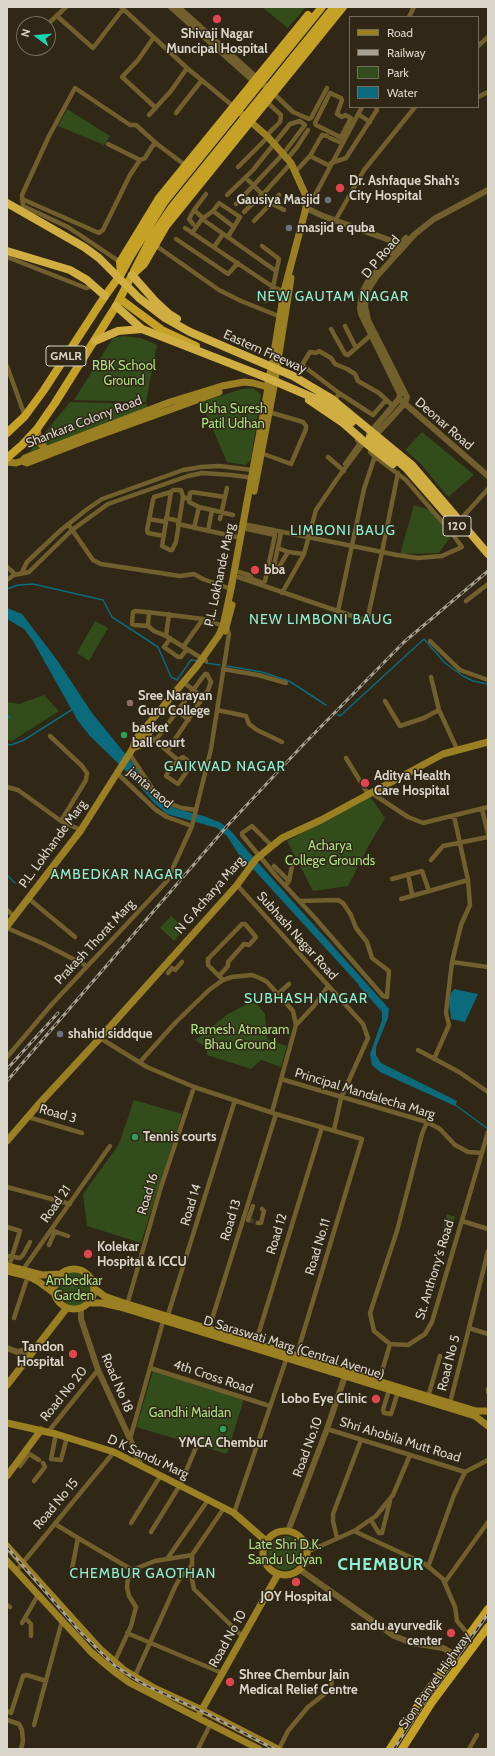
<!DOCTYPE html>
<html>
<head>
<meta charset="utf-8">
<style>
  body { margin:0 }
  #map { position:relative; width:495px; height:1756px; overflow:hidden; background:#302716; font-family:Cabin,sans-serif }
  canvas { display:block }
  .frame { position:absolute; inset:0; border:8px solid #dad5ca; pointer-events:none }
  .legend { position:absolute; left:349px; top:16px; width:130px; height:92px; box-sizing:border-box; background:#302716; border:1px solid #746d5e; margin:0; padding:5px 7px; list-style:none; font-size:12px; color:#dad5ca }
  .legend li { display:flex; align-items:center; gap:8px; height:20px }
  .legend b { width:20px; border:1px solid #746d5e }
  .north { position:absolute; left:16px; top:16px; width:40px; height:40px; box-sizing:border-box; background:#302716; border:1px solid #746d5e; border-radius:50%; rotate:286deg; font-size:11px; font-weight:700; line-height:16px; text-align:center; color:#dad5ca }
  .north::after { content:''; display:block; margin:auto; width:14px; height:18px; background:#18d5b2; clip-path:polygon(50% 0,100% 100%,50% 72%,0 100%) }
</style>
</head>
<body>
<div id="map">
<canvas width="495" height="1756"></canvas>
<div class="frame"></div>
<ul class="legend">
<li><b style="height:5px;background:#9a7f23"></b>Road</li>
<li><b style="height:5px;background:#a7a194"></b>Railway</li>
<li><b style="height:11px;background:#324c1b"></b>Park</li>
<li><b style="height:11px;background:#0b6a7c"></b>Water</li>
</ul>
<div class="north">N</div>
</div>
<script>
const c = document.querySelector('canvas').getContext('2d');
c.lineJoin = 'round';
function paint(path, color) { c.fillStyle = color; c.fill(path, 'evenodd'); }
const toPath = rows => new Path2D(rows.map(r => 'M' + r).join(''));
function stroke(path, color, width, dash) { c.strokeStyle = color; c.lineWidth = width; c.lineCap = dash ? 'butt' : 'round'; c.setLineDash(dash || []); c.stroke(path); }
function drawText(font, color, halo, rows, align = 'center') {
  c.font = font + ' Cabin,sans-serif'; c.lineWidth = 3; c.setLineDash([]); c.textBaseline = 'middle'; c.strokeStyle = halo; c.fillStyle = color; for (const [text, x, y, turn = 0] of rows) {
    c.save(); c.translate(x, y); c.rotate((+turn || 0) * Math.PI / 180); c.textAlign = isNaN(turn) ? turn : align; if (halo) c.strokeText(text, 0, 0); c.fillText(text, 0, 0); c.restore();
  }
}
paint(toPath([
  [262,7,306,7,288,28],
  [67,109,110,136,104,145,58,126],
  [123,336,141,338,157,345,146,402,74,400,113,338],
  [253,388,261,394,251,459,246,465,227,462,201,402,242,389],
  [70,402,147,404,147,411,26,456],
  [422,432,474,475,448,497,420,463,405,450],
  [414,505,430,510,451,536,439,553,400,554],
  [95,621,108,628,89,661,77,653],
  [44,695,59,711,12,741,7,740,7,702,19,704],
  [370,796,385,818,368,847,348,886,313,891,287,841],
  [171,916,185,928,174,941,160,928],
  [256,1003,265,1014,267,1039,287,1046,281,1067,261,1060,251,1069,207,1055,207,1048,195,1040,228,1014,247,1004],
  [134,1100,182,1114,141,1243,87,1226,83,1194,119,1144],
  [447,1214,455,1217,450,1235,442,1233],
  '56 1289a18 18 0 1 1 36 0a18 18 0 1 1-36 0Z',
  [153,1371,244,1399,227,1454,136,1427],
  '268 1553a17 17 0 1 1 34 0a17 17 0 1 1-34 0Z'
]), '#324c1b');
paint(toPath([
  [7,608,22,614,57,660,92,713,135,766,155,795,166,805,180,810,204,816,221,823,231,831,252,856,384,1003,389,1009,388,1018,376,1047,376,1055,381,1063,457,1101,455,1106,380,1072,372,1065,370,1054,382,1020,382,1010,255,871,241,858,227,836,217,828,167,814,154,803,130,775,90,736,78,721,33,641,24,629,7,619],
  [454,989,478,994,465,1022,451,1019,449,1002,451,993]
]), '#0b6a7c');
stroke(toPath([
  [7,589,18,585,33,584,103,600,112,617,158,647,171,677,177,680,191,660,198,661],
  [206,663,220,665],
  [227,666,262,672,289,681,326,705],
  [337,714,340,716,424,639,445,663,463,676,473,681,488,684],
  [7,715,10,718],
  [7,744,11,745,24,740,73,709],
  [7,875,15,883],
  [359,985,383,1012],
  [454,1104,488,1129]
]), '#0b6a7c', 1.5);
stroke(toPath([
  [249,1220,258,1223]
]), '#4a4131', 4.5, [4.5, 2]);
stroke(toPath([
  [121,7,187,68,233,106],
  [57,16,93,48,123,9],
  [409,17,414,7],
  [49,23,66,7],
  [154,37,138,60,122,77,156,108],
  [478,46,488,37],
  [272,92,293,112,309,119,311,118,327,88],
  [478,97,488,92],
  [266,101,281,115,280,122,266,136],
  [176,113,202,80],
  [358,114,370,122],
  [149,115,171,91,187,68],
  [341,137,351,118,345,115,342,117,337,114,342,100,341,98,330,93,315,123,316,125,344,139],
  [330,138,342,143],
  [108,144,140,160,145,158,153,145,157,144,185,165],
  [310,156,330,166],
  [287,159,297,147,308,130],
  [331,163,346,158,377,110,376,107],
  [238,167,268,137],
  [295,172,310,156,322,135,327,136],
  [246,178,271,203,284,210],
  [227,195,253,170,290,124,300,121,305,125,283,154,236,204],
  [22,199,99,233,103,230,130,175,140,160],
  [305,201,309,202,313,199,362,107],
  [194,210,206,194],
  [213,211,234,227,229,235],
  [244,212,265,192,291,163],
  [205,221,276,271],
  [254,221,279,195],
  [335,221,364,170,415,107],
  [193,224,189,219,194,210,203,218],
  [185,228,273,287,286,292],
  [192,233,202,219,213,211,219,203,240,217,234,227],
  [176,239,228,274,238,263],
  [155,245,219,290,241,301,281,317],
  [262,246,279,259,273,287,266,301],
  [214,247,223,234],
  [7,257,86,288,94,286],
  [120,262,68,227,23,206,22,195,49,136,75,88,130,125,136,125,157,144],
  [345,326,356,348],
  [331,329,345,354,348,355,371,335],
  [7,366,25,416],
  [339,393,373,415,386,400],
  [336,399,339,393,302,365,310,352,316,353,319,351,331,358,335,364,347,369,355,374,358,381,379,393,393,406],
  [371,448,370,452,373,455,406,480,450,531],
  [261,453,291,464,306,429,306,426,303,422,269,412],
  [328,457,344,471],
  [345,464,360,443,357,440],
  [183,497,176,542,172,550,170,550,162,546,171,492,173,490,181,490,183,497,189,499],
  [225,497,227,488],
  [199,507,189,502,190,493,192,492,225,497,220,519],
  [166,518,179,521],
  [149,519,166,522],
  [68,524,93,560,101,564,180,576,194,574,203,579,231,589],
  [178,524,241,538],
  [243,524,397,555,418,558,442,556,462,547,450,531,488,489],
  [194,528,199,507,233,515],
  [208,531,212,510],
  [281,532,278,548,288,552],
  [164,536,148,533,147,530,153,500,154,497,171,492],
  [278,547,274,566,275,569,279,567,288,552,304,554],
  [7,567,13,572,14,575],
  [239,572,251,576],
  [21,574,27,562,61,530,86,510,102,499,183,470,201,467,219,466,253,470],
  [247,574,247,577,263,583,265,581,275,535,247,529],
  [238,577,367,621,382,552,398,473],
  [7,580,14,575,29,572,72,530,108,504,188,476,202,473,232,475,253,478],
  [282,593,304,554,316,510,337,479,363,444],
  [466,601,488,584],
  [338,611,364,489,374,459],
  [169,614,166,636,206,661],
  [148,626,149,612],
  [170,639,164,647,178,657,181,657,187,649],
  [430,641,460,670,488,680],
  [183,647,203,619],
  [223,669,258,675,286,683],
  [431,677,439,710,457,749],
  [187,685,204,698],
  [385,701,400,726,424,718,439,710],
  [170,706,189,720],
  [217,710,246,716,249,724,257,730,282,742],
  [147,734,178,760,169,770,166,776,178,784,192,764,183,757,178,760],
  [50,736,82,766,87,773,86,780,61,821],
  [155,741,205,674,207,674,211,682,208,690,167,751],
  [129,753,152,788,168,803,182,808,196,810],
  [346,758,368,794],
  [117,773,156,810,167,817,192,826],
  [7,787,18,790,61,821,81,830],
  [370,792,408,817,423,823,488,807],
  [482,809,488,834],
  [272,846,252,826,242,833,242,835,277,877,315,918,383,996,387,997,389,971,372,958,367,942,356,928,351,915,343,903,338,900,300,901],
  [431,860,443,846,488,837],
  [274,866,289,881],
  [408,874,412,894],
  [392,879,422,871,429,891],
  [237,885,363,1024,368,1038,341,1098,334,1130],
  [285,886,289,881,292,866],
  [28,898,75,937],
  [401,899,468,880],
  [7,910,14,916],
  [7,928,44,944,87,966],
  [452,962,488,967],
  [168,973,172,968,175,970,182,962],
  [219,976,228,966,228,962,244,944,249,945,256,937,245,924,242,924,208,959,208,965,223,980],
  [278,994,289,984],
  [296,1025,314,1006,328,986],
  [100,1038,147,1067,194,1087,276,1114,362,1139,296,1357],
  [418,1050,459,1072,488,1092],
  [7,1057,52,1004,167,881,192,826,211,749,229,634,227,628,223,626,203,619,147,612,135,611,133,612,132,624,134,625,148,626,154,631,166,636],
  [434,1059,449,1025,446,1013,452,962,461,925,470,905,468,880,454,816],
  [140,1062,175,1023,209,990,223,980,232,977,252,975,262,979,267,982,293,1011,296,1025,272,1112],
  [281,1079,427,1122,440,1129,455,1145,468,1152,482,1153],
  [28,1117,82,1133],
  [427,1122,422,1134,397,1231,370,1313,374,1331,390,1344,408,1345,425,1334,432,1322,488,1132],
  [7,1187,70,1204],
  [248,1220,253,1206],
  [462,1221,488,1229],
  [258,1223,261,1223,264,1211,262,1209],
  [7,1227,20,1231,9,1266],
  [51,1230,68,1236],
  [49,1245,55,1231],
  [488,1251,469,1328,488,1334],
  [7,1256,20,1258,23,1255,30,1242],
  [22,1271,110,1146],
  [127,1305,161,1187,194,1087],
  [14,1318,28,1276],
  [167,1318,235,1100],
  [208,1332,276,1114],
  [255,1345,322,1127],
  [150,1368,270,1406],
  [379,1382,390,1344],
  [488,1389,488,1392],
  [389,1390,383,1410,384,1413,391,1414,398,1392],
  [428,1397,440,1356],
  [450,1403,469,1328],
  [327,1429,465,1472,488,1460],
  [48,1432,98,1370],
  [56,1434,51,1459,61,1460,67,1437],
  [130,1439,164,1318],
  [26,1452,39,1460],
  [20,1466,29,1454],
  [34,1481,45,1467,43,1463],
  [224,1508,192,1555,192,1579,194,1589,243,1637],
  [234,1513,287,1357],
  [371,1520,379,1533,382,1533,390,1501],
  [131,1523,161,1475],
  [55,1524,78,1538,72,1569],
  [354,1531,425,1564,443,1579,455,1607,457,1621,469,1635],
  [151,1532,180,1485,197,1445],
  [78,1538,134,1571],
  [337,1538,333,1521,333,1514,361,1440],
  [307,1552,354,1531,376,1516,393,1495,410,1455],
  [167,1559,208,1500],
  [428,1567,454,1495,465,1472],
  [16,1571,114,1452],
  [445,1582,488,1522],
  [7,1605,10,1607],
  [25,1618,31,1624,31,1636],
  [22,1623,38,1595],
  [127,1633,222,1673],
  [114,1663,131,1626,136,1607,129,1596,127,1587,128,1578,137,1568,155,1561,192,1555],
  [135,1676,175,1587,180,1578,191,1566],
  [7,1711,11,1713,23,1676,27,1675,46,1681],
  [7,1720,19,1724,22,1730,23,1741,21,1749],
  [34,1725,62,1621],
  [198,1749,211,1723],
  [279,1749,288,1731,308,1707,331,1689,332,1674],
  [469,1749,477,1735]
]), '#71602d', 4.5);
stroke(toPath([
  [171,7,257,84],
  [178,7,271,91],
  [306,208,323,216,403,245],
  [392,253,406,238],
  [376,272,367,283,362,293,360,308,361,314,400,394,399,399],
  [402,401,488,476],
  [369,434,399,399],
  [374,437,405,403,407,397,368,320,365,306,367,292,377,276,415,234,434,219,488,190],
  [81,1309,81,1319,98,1370,130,1439,140,1464],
  [7,1348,17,1352,22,1351,30,1355],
  [288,1531,327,1429,346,1373],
  [299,1569,394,1636,412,1643,443,1648,454,1654,462,1662]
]), '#71602d', 6);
stroke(toPath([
  [234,107,268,137,291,163,306,196,308,198],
  [37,429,39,442,47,450],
  [22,461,27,463,86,440,219,392],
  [7,462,16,463,22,461,25,458,115,423,170,402,222,386,244,382,253,383,271,388],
  [254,491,273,392,291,278],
  [225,631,232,605],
  [133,748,140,745,154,726],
  [7,926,81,830,133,748,135,740,197,666,219,635,223,626,231,589,268,388,268,382,272,365,284,291,306,208,306,196],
  [7,1141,38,1105,100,1038,237,885,256,859,272,846,282,838,321,820,443,754,488,742],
  [7,1266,42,1275,61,1274],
  '54 1289a20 20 0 1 1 40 0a20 20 0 1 1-40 0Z',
  [7,1271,28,1276,39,1282,54,1293],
  [94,1288,104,1296,121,1302,476,1411,488,1411],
  [89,1303,102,1303,120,1307,475,1416,488,1426],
  [7,1385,66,1309],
  [7,1423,56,1434,114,1452,234,1513,266,1541],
  [7,1476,41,1430],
  '263 1553a22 22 0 1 1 44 0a22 22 0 1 1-44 0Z',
  [7,1546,101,1650,124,1670,154,1688,202,1710,278,1749],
  [7,1561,91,1652,116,1673,130,1683,259,1749],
  [200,1713,278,1574]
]), '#9a7f23', 7);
stroke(toPath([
  [134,271,151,238,172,207,334,7],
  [121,274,120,262,159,198,308,15],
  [120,299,162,330,196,346],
  [7,433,25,416,44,390,105,296,121,274,129,259,165,201,322,7],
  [7,458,22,445,37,429,55,403,116,306,132,275,144,264,166,226,343,7],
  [390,1749,424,1696,488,1609],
  [402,1749,432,1702,488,1627]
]), '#c5a226', 8);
stroke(toPath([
  [7,203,84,247,99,258,139,298,165,318,190,332,293,376,332,399,412,465,488,554],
  [7,251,70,270,87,280,105,296],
  [132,275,155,301,169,314,177,319],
  [116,306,142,329,265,377,328,404,352,422],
  [95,341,118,331,142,329],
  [309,400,343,423,367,444,393,464],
  [370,437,407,469,462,532]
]), '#d0ae41', 8);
const rail = toPath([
  [7,1069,58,1013],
  [7,1081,228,825,301,747,404,642,488,571],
  [7,1547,81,1633,115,1666,145,1685,210,1715,274,1749],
  [394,1749,426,1700,488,1614]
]);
stroke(rail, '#a7a194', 3);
stroke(rail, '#302716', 1.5, [4.5]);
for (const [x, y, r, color] of [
  [217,19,5,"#e0444e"],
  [340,188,5,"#e0444e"],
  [328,200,4,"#6b7280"],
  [289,228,4,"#6b7280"],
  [255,570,5,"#e0444e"],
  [130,703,4,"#8d6e63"],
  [124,735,4,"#2e9e5b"],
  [365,783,5,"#e0444e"],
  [60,1034,4,"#6b7280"],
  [135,1137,4,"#2e9e5b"],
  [88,1254,5,"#e0444e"],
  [73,1354,5,"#e0444e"],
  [376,1399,5,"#e0444e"],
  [223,1429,4,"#2e9e5b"],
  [296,1582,5,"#e0444e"],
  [451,1633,5,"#e0444e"],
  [230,1682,5,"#e0444e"]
]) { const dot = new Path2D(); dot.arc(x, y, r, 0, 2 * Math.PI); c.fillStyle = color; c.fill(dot); stroke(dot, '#302716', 1.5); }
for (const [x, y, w] of [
  [66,356,40],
  [457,526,28]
]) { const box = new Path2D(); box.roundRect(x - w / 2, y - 10, w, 20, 3); c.fillStyle = '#302716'; c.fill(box); stroke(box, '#dad5ca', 1); }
drawText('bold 12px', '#dad5ca', null, [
  ["GMLR",66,356],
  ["120",457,526]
]);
drawText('bold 13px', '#dad5ca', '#302716', [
  ["Shivaji Nagar",217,34,"center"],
  ["Muncipal Hospital",217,49,"center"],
  ["Dr. Ashfaque Shah's",349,181],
  ["City Hospital",349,196],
  ["Gausiya Masjid",320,200,"right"],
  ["masjid e quba",297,228],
  ["bba",264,570],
  ["Sree Narayan",138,696],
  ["Guru College",138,711],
  ["basket",132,728],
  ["ball court",132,743],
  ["Aditya Health",374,776],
  ["Care Hospital",374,791],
  ["shahid siddque",68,1034],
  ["Tennis courts",143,1137],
  ["Kolekar",97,1247],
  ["Hospital & ICCU",97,1262],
  ["Tandon",64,1347,"right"],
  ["Hospital",64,1362,"right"],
  ["Lobo Eye Clinic",367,1399,"right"],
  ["YMCA Chembur",223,1443,"center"],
  ["JOY Hospital",296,1597,"center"],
  ["sandu ayurvedik",442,1626,"right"],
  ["center",442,1641,"right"],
  ["Shree Chembur Jain",239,1675],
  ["Medical Relief Centre",239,1690]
], 'left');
drawText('13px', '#dad5ca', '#302716', [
  ["D P Road",381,257,-50],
  ["Eastern Freeway",265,352,24],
  ["Shankara Colony Road",84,422,-21],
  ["Deonar Road",444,424,41],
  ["P.L. Lokhande Marg",220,575,-78],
  ["janta raod",150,788,41],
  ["P.L. Lokhande Marg",53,844,-54],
  ["N G Acharya Marg",210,895,-49],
  ["Subhash Nagar Road",297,936,48],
  ["Prakash Thorat Marg",95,942,-47],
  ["Principal Mandalecha Marg",365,1094,17],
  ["Road 3",58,1114,16],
  ["Road 16",148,1194,-73],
  ["Road 21",56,1204,-55],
  ["Road 14",191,1205,-73],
  ["Road 13",231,1220,-73],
  ["Road 12",277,1234,-73],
  ["Road No.11",318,1247,-73],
  ["St. Anthony's Road",435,1270,-73],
  ["D Saraswati Marg (Central Avenue)",294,1348,17],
  ["Road No 5",449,1363,-76],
  ["4th Cross Road",213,1377,18],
  ["Road No 18",117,1383,67],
  ["Road No 20",64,1394,-51],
  ["Shri Ahobila Mutt Road",400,1440,17],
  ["Road No.10",308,1447,-70],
  ["D K Sandu Marg",148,1457,25],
  ["Road No 15",56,1504,-50],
  ["Road No 10",228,1639,-61],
  ["Sion Panvel Highway",435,1681,-55]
]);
drawText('13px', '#abdf82', '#302716', [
  ["RBK School",124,366],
  ["Ground",124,381],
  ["Usha Suresh",233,409],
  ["Patil Udhan",233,424],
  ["Acharya",330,846],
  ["College Grounds",330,861],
  ["Ramesh Atmaram",240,1030],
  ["Bhau Ground",240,1045],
  ["Ambedkar",74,1281],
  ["Garden",74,1296],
  ["Gandhi Maidan",190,1413],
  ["Late Shri D.K.",285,1545],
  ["Sandu Udyan",285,1560]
]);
c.letterSpacing = '1px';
drawText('14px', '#8ef0d6', '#302716', [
  ["NEW GAUTAM NAGAR",333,297],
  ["LIMBONI BAUG",343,531],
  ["NEW LIMBONI BAUG",321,620],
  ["GAIKWAD NAGAR",225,767],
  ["AMBEDKAR NAGAR",117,875],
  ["SUBHASH NAGAR",306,999],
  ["CHEMBUR GAOTHAN",143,1574]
]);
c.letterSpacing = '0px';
c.letterSpacing = '1px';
drawText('bold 17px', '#8ef0d6', '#302716', [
  ["CHEMBUR",381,1565]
]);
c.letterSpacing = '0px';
</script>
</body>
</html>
